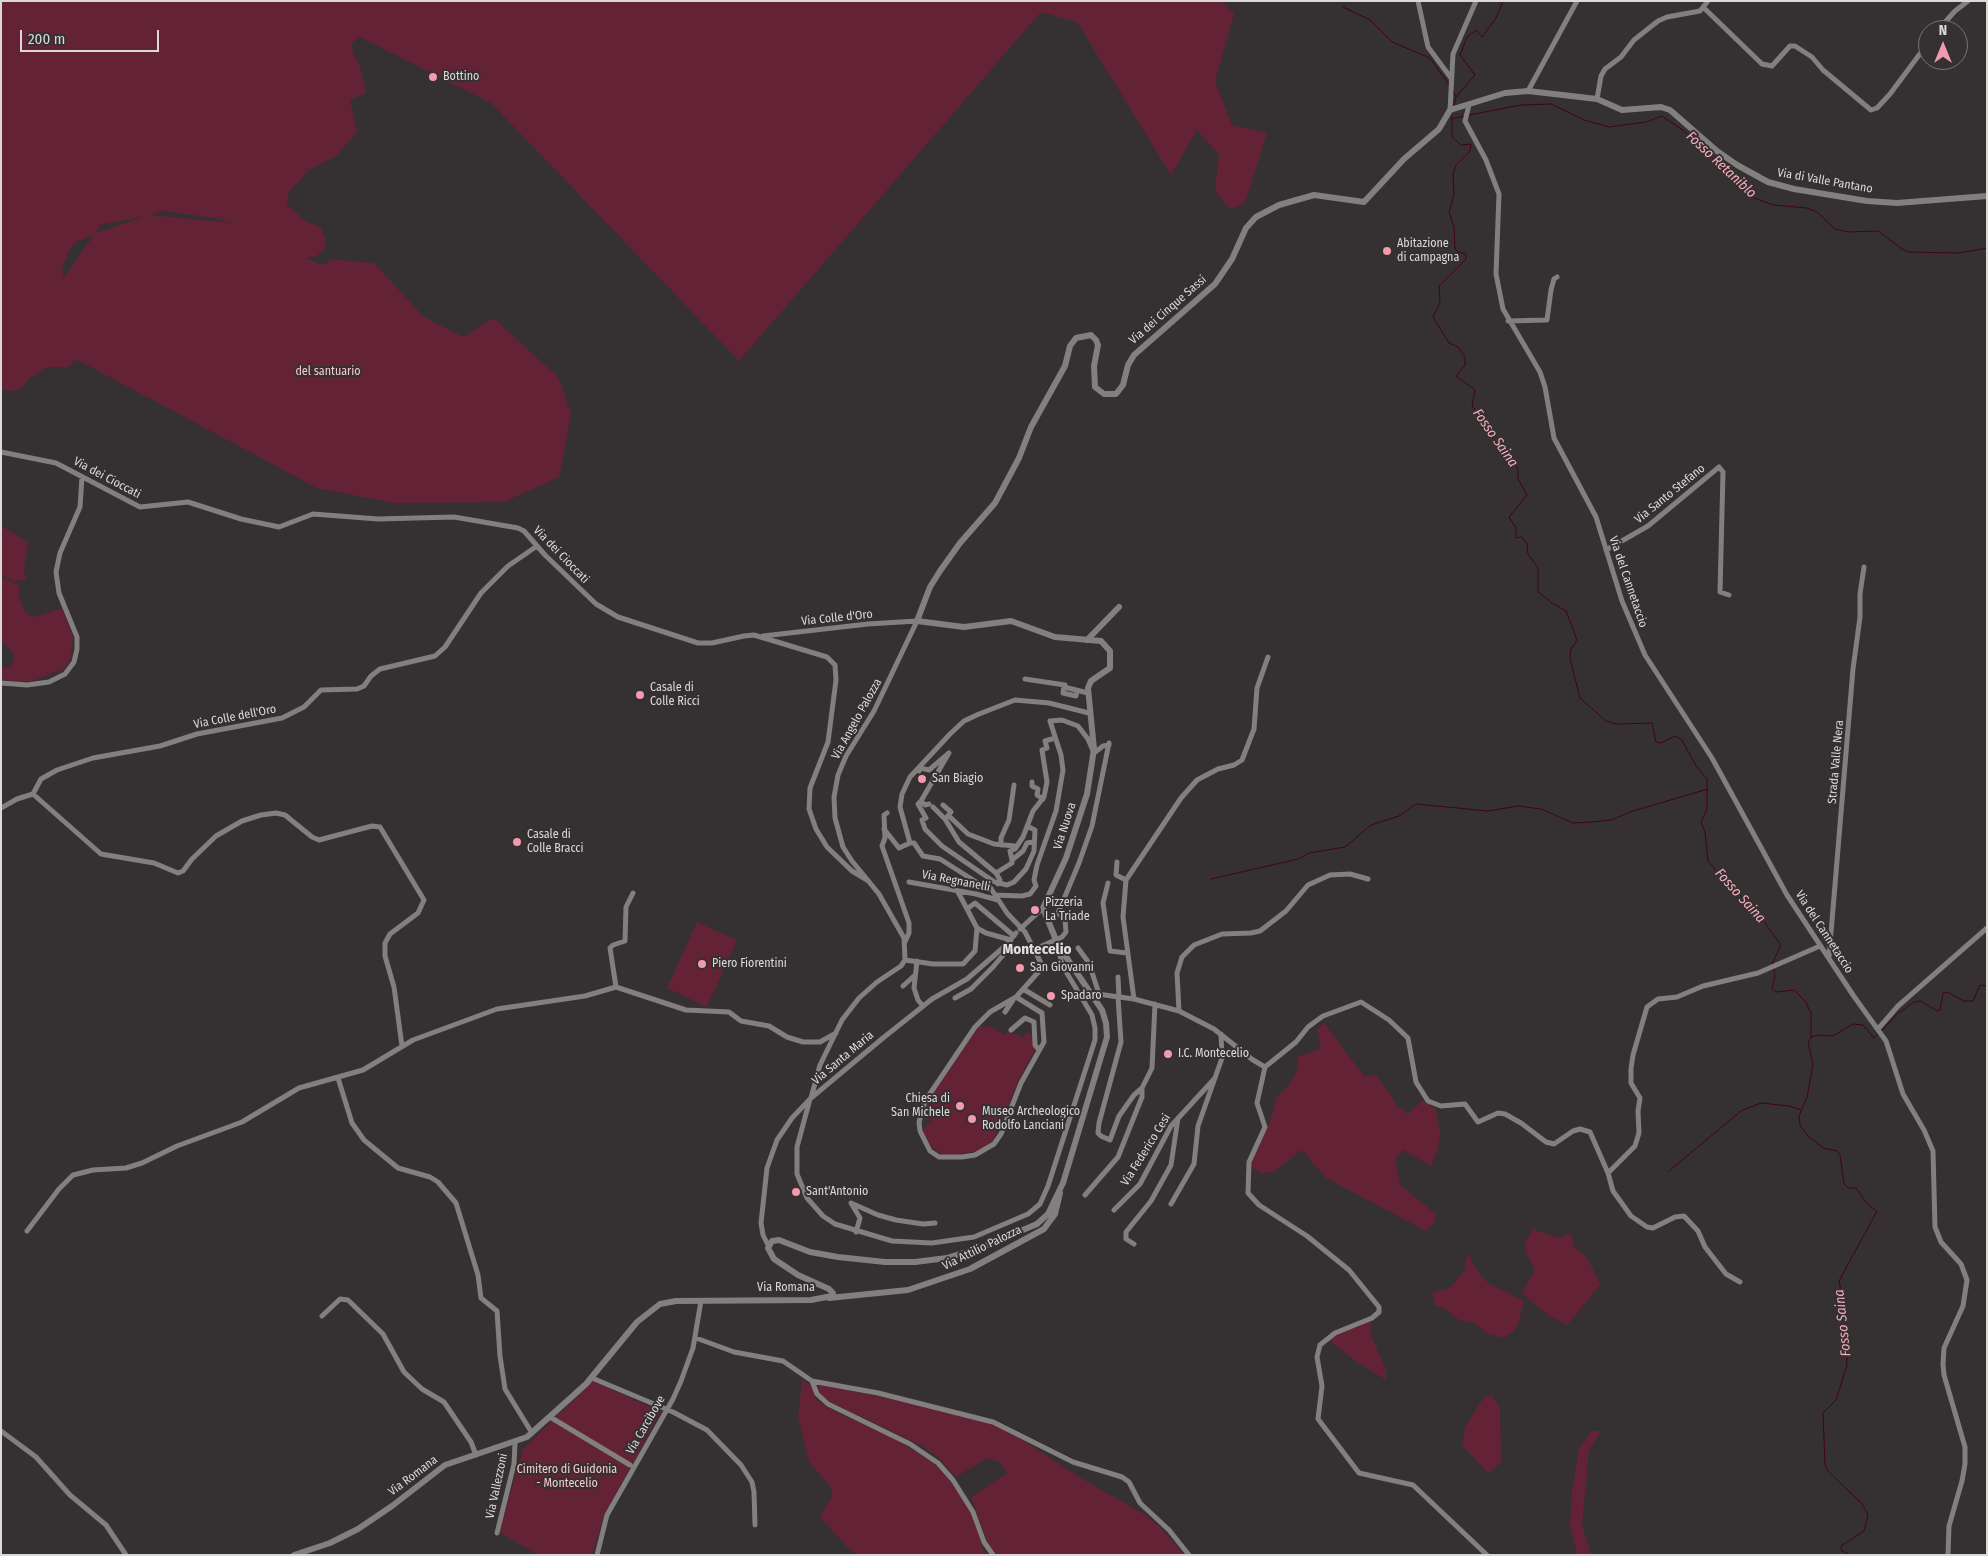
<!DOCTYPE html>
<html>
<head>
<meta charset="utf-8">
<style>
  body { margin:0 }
  #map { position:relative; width:1988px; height:1556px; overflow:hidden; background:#353031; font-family:"Fira Sans Condensed",sans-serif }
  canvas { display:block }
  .frame { position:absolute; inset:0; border:2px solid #dbd8d8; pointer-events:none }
  .north { position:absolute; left:1918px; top:20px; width:50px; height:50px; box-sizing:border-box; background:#353031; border:1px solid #777374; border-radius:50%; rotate:0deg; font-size:14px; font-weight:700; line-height:20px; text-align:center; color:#dbd8d8 }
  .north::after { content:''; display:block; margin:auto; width:18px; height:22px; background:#f29aae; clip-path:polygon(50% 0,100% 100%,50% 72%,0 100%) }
  .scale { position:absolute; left:20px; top:30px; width:139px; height:22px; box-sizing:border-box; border:2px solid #dbd8d8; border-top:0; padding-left:6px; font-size:15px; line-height:18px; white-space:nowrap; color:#dbd8d8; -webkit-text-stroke:4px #353031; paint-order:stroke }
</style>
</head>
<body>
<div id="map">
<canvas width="1988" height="1556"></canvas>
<div class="frame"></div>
<div class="north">N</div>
<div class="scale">200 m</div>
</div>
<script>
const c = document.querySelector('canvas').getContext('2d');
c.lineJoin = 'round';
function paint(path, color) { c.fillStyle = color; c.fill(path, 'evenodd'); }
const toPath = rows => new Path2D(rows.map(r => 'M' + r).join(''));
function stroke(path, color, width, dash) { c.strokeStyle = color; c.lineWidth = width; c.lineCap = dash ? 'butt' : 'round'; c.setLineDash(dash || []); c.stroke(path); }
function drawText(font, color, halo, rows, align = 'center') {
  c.font = font + ' "Fira Sans Condensed",sans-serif'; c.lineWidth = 4; c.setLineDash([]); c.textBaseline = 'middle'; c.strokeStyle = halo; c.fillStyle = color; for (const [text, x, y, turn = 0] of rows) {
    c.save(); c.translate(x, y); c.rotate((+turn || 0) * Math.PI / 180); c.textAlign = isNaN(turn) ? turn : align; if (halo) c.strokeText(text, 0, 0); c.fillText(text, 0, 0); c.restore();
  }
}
paint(toPath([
  [1,1,1223,1,1234,14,1215,81,1232,125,1267,133,1245,203,1230,209,1215,191,1219,155,1197,130,1171,175,1077,22,1041,12,739,361,491,103,360,37,352,43,353,54,359,62,366,93,350,100,357,132,336,156,309,170,288,193,287,204,303,219,322,229,326,239,324,249,317,256,307,258,321,265,327,263,331,259,374,263,423,316,463,337,494,318,559,378,571,414,559,477,504,502,393,503,317,488,76,359,68,367,47,367,30,378,23,387,14,391,1,389],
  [162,211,215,218,232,223,150,215],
  [141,217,141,218,96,233,100,225],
  [94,235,63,278,63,279,62,269,69,250,76,242],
  [1,526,28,542,24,570,27,580,14,581,1,574],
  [1,577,19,585,19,597,26,614,35,617,62,608,73,637,71,658,64,669,32,681,18,682,1,679,1,666,5,668,12,665,14,656,9,647,1,642],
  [697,922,737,940,707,1007,667,988],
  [1324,1023,1364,1076,1376,1075,1388,1091,1396,1105,1408,1114,1423,1100,1436,1109,1440,1133,1438,1149,1431,1166,1403,1150,1395,1159,1400,1185,1436,1214,1434,1222,1426,1231,1326,1178,1302,1150,1273,1172,1261,1173,1250,1166,1271,1119,1277,1096,1289,1085,1297,1070,1298,1057,1321,1048,1317,1029],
  [980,1025,984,1028,990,1026,1005,1035,1008,1031,1023,1038,1027,1032,1032,1035,1036,1048,1018,1081,994,1140,979,1151,945,1156,930,1146,923,1132,924,1128,931,1120,925,1109,926,1104],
  [1533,1229,1558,1238,1571,1233,1574,1247,1587,1258,1601,1284,1567,1325,1548,1315,1522,1293,1535,1269,1526,1253,1525,1242],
  [1467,1252,1480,1275,1488,1283,1524,1301,1518,1324,1512,1333,1503,1338,1489,1334,1473,1323,1459,1320,1448,1311,1435,1305,1432,1293,1449,1288,1457,1280,1464,1271],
  [1371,1321,1370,1333,1386,1370,1386,1380,1354,1360,1329,1340,1343,1330],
  [802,1379,811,1386,817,1400,834,1411,888,1435,933,1462,956,1487,978,1525,982,1548,988,1555,859,1555,850,1550,820,1517,832,1496,831,1487,809,1462,798,1418],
  [593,1381,661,1412,604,1515,592,1555,538,1555,499,1532,523,1449],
  [819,1384,962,1414,1004,1428,1086,1481,1144,1514,1159,1526,1185,1555,997,1555,988,1544,971,1497,1007,1473,999,1462,987,1458,956,1477,938,1457,922,1446,827,1400,821,1396,818,1389],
  [1492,1396,1500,1407,1501,1463,1488,1473,1462,1445,1465,1427,1484,1397],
  [1592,1431,1601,1431,1589,1450,1582,1525,1591,1555,1577,1555,1570,1525,1572,1492,1579,1448]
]), '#642236');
stroke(toPath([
  [1343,7,1370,20,1392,42,1430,58,1450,86],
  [1453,91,1456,97],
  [1454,105,1456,97,1475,75,1460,55,1467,37,1476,30,1482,37,1496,18,1503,1],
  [1469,115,1521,105,1551,104,1584,120,1609,127,1646,122,1662,116,1684,131,1754,198,1773,205,1807,208,1817,212,1835,229,1848,232,1878,231,1902,249,1909,252,1959,253,1987,248],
  [1452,116,1452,137,1461,145,1471,144,1470,151,1456,165,1453,174,1454,195,1449,212,1454,227,1455,249,1458,252,1466,254,1466,259,1439,286,1440,303,1433,317,1449,343,1458,347,1465,357,1465,365,1456,376,1475,390,1472,406,1494,433,1492,437,1495,441,1506,449,1518,469,1518,479,1527,495,1509,517,1516,528,1516,538,1522,537,1527,544,1528,554,1538,568,1538,592,1552,603,1566,611,1577,640,1571,649,1570,659,1580,698,1606,721,1616,724,1652,723,1656,742,1661,743,1675,736,1682,740,1696,766,1707,779,1707,809,1701,822,1705,832,1708,861,1725,881,1754,908,1781,945,1772,964],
  [1452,119,1465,116],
  [1211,879,1298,859,1309,853,1345,847,1371,825,1399,816,1416,804,1488,811,1518,806,1541,809,1573,823,1592,822,1611,820,1633,811,1708,789],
  [1773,967,1775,976,1772,989,1777,992,1794,990,1805,1001,1811,1013,1811,1038,1808,1042,1813,1064,1807,1097,1799,1116,1800,1125,1808,1136,1823,1148,1837,1151,1840,1155,1844,1184,1849,1188,1856,1188,1868,1205,1877,1211,1839,1281,1845,1312,1847,1365,1836,1400,1823,1413,1825,1465,1828,1471,1862,1504,1868,1515,1864,1531,1841,1546,1842,1551,1851,1555],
  [1881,1031,1897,1014,1914,1002,1921,1001,1937,1011,1940,1010,1943,993,1947,992,1964,1001,1973,1001,1980,985,1987,986],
  [1811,1037,1818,1035,1833,1036,1853,1024,1863,1025,1874,1038,1878,1034],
  [1669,1171,1741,1111,1761,1103,1789,1106,1801,1110]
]), '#42021b', 1);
stroke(toPath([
  [1418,1,1428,47,1451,78],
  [1704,8,1762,64,1772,66,1790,46,1795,46,1812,57,1823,70,1871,110,1877,108,1890,94,1928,43],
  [1938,30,1955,11,1968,1],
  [1528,91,1577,1],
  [1597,99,1601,76,1605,69,1621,57,1634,40,1658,21,1667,17,1700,11,1708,1],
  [1469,105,1465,121,1486,160,1499,194,1496,274,1503,309,1540,372,1545,387,1554,438,1596,517,1622,601,1645,655,1712,758,1787,895,1853,995,1886,1041,1903,1094,1924,1130,1933,1151,1935,1227,1941,1242,1961,1264,1967,1280,1963,1306,1944,1348,1943,1364,1944,1375,1965,1447,1965,1464,1962,1481,1949,1526,1948,1555],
  [1450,110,1453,54,1476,1],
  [1508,321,1547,320,1551,290,1554,279,1557,277],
  [1,452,56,463,140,507,188,502,241,519,279,527,313,514,378,519,454,517,518,528,524,531,545,555,596,604,618,617,698,643,712,643,744,636,754,635,827,657,835,665,836,680,828,742,810,788,809,809,816,829,827,847,852,871,867,880],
  [1606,550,1648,526,1719,467,1723,472,1720,592,1729,595],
  [763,636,868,624,917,621,874,711,846,756,838,775,834,797,835,818,843,847,852,861,879,894,904,938,905,960],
  [1025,679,1065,685,1064,687],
  [1,683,27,685,49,682,65,674,74,662,77,649,77,637,59,593,56,572,60,553,80,507,82,477],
  [1077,691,1076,696,1063,693,1064,687,1088,693],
  [919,771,921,768,929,770,949,753,921,801],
  [1032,782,1032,786,1038,789,1037,795,1043,799],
  [33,794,41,779,57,770,93,758,160,746,197,734,282,718,304,707,321,690,357,689,364,686,371,676,380,669,435,656,445,647,481,593,508,566,537,546],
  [929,804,925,805,921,801,918,804,926,818,922,820,925,829,942,846,993,881],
  [943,805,951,812,947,817],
  [933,807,945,819,959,842,996,873,1000,880,998,884],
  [1,808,17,799,33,794,101,854,154,863,178,873,183,871,192,859,216,836,242,821,261,815,276,813,285,815,312,837,319,840,372,826,380,827,424,900,418,913,390,934,385,943,385,956,394,987,402,1046],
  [887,813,884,815,885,838,882,846,909,923,909,933,905,942],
  [949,816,968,834,994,844,1015,846],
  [884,829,899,848,910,843],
  [1001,845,1001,838,1009,820,1014,785],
  [1012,860,1010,851,1015,849,1023,837,1033,811,1044,797,1047,782,1042,750,1047,748,1045,741,1055,738],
  [1117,862,1116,875,1126,880],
  [996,873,1012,863,1012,860,1023,851,1027,843,1033,842],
  [909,882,976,894,998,900],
  [995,882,1007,885,1014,882,1026,869,1034,851,1035,830,1027,826],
  [1108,883,1103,903,1110,951,1127,953],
  [958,892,977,928,986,933,1011,940],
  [995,895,1022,896,1030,894,1036,886,1034,880,1037,865,1056,811,1063,770,1061,755,1050,721,1062,720,1078,726,1088,739,1094,753,1103,746,1109,745],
  [967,909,975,903,1014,936],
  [1020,929,1043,908],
  [1078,948,1089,963,1099,994],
  [1035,949,1062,937,1066,932,1065,920,1058,913,1079,863,1092,826,1109,743],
  [1829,957,1853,669,1860,617,1860,594,1864,567],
  [917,961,914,988,918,1000,923,1006],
  [1118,977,1119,997],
  [903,986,914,976],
  [616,987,610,948,613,945,625,941,626,907,633,893],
  [1023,989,1050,1005],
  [1090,993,1134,999,1179,1011,1214,1029,1253,1060,1265,1067],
  [1016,997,1042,1013,1044,1042,1021,1083,1001,1134,994,1144,975,1155,962,1157,939,1157,930,1151,920,1131,919,1122,925,1101,975,1027,990,1012,1016,997,1042,968,1042,965,1025,932,1007,913,988,884,981,885,940,859,923,856,914,843,910,843,900,807,902,794,910,777,950,734,964,721,979,714,1015,700,1049,703,1089,713],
  [1118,997,1121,1042,1099,1123,1098,1133,1101,1136,1110,1140,1119,1116,1134,1095,1142,1088],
  [955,998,971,989,993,967,1004,954,1005,946],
  [1134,999,1123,917,1126,880,1181,798,1197,780,1218,769,1234,765,1242,760,1254,729,1257,688,1268,657],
  [1179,1011,1177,973,1182,957,1194,945,1222,934,1251,933,1260,931,1286,911,1308,885,1330,875,1350,874,1368,879],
  [1005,1012,1013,1000],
  [1878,1029,1898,1006,1987,928],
  [1011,1030,1025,1018,1034,1022,1035,1045,1039,1050],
  [338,1078,352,1123,364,1140,398,1168,430,1177,438,1182,456,1203,478,1275,481,1298,497,1311,500,1356,505,1389,532,1433],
  [811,1098,820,1065,842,1020,859,998,877,982,901,966,905,960,933,964,963,964,975,951,977,928],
  [810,1099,797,1147,797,1174,807,1198,823,1216,835,1224,892,1241,932,1243,974,1237,1028,1214,1040,1204,1048,1186,1095,1040,1095,1028,1092,1015,1062,965,1058,946],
  [1608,1173,1635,1146,1639,1133,1638,1111,1640,1098,1631,1083,1631,1069,1633,1055,1647,1007,1658,999,1677,997,1703,986,1758,973,1820,946],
  [1085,1195,1118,1157,1142,1097,1142,1088,1152,1068,1155,1004],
  [1171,1204,1194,1164,1198,1126,1222,1058,1221,1034],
  [1114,1210,1140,1184,1171,1126,1215,1078],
  [27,1231,59,1189,73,1175,93,1170,126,1168,142,1163,177,1146,242,1122,299,1088,363,1070,413,1040,497,1009,585,996,616,987,686,1010,729,1012,741,1021,769,1026,787,1037,803,1042,820,1042,836,1033],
  [856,1232,860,1218,851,1203,878,1215,896,1220,923,1224,935,1223],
  [1134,1244,1126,1239,1126,1232,1151,1201,1171,1165,1178,1118],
  [768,1245,763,1235,761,1223,767,1168,777,1140,792,1118,811,1098,883,1038,932,999,967,979,1005,946,1016,933],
  [322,1316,340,1299,348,1300,383,1334,404,1372,422,1389,444,1402,471,1442,476,1455],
  [696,1338,734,1352,783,1361,812,1381,878,1393,993,1422,1073,1462,1122,1477,1129,1482,1140,1503,1169,1530,1189,1555],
  [592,1378,673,1412,707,1430,741,1465,752,1482,754,1492,755,1525],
  [812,1381,817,1394,828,1404,910,1444,938,1463,953,1480,973,1512,984,1542,993,1555],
  [550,1417,630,1465],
  [1,1431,36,1457,70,1495,106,1525,126,1555],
  [497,1533,514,1464,515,1443],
  [597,1555,607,1515,673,1399,681,1381,693,1348,701,1301],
  [1487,1555,1413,1485,1359,1473,1318,1419,1322,1386,1317,1357,1320,1345,1335,1333,1372,1318,1379,1312,1379,1307,1349,1270,1307,1236,1259,1205,1248,1193,1249,1162,1265,1127,1257,1103,1265,1067,1296,1042,1308,1027,1323,1016,1361,1002,1389,1020,1408,1038,1416,1082,1428,1101,1441,1106,1465,1104,1478,1122,1498,1113,1505,1114,1521,1123,1546,1142,1554,1144,1573,1131,1580,1129,1590,1132,1608,1173,1613,1191,1631,1216,1647,1227,1653,1228,1675,1217,1684,1216,1698,1231,1705,1247,1726,1274,1740,1282]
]), '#827f7f', 5);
stroke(toPath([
  [1087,640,1119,607],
  [829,1298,908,1290,970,1269,1044,1229,1055,1214,1060,1193],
  [294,1555,330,1543,358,1529,392,1506,445,1465,527,1437,586,1384,637,1322,660,1304,676,1301,811,1300,832,1296,833,1293,829,1289,798,1275,774,1259,768,1248,772,1241,779,1240,810,1252,838,1257,885,1262,915,1262,947,1258,985,1246,1037,1224,1048,1214,1063,1183,1107,1037,1106,1023,1102,1010,1058,945,1043,908,1066,858,1087,794,1094,749,1088,688,1091,681,1110,668,1110,651,1101,641,1055,637,1011,621,964,627,917,621,930,587,940,571,960,543,995,503,1019,458,1031,427,1065,366,1070,346,1076,338,1091,335,1096,340,1098,345,1094,366,1095,387,1104,394,1116,394,1123,385,1128,365,1134,355,1215,284,1232,259,1246,228,1256,217,1279,205,1314,195,1364,202,1404,159,1439,129,1450,110,1505,93,1528,91,1597,99,1622,110,1661,107,1670,110,1717,151,1737,165,1768,182,1794,189,1867,201,1897,203,1987,196]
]), '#827f7f', 6);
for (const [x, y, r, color] of [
  [433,77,5,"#f29aae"],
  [1387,251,5,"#f29aae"],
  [640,695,5,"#f29aae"],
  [922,779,5,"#f29aae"],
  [517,842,5,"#f29aae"],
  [1035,910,5,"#f29aae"],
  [702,964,5,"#f29aae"],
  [1020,968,5,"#f29aae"],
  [1051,996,5,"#f29aae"],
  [1168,1054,5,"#f29aae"],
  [960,1106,5,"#f29aae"],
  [972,1119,5,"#f29aae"],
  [796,1192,5,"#f29aae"]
]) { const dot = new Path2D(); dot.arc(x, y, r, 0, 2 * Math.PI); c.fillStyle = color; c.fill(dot); stroke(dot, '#353031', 2); }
drawText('12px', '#dbd8d8', '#353031', [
  ["Bottino",443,77],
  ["Abitazione",1397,244],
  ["di campagna",1397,258],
  ["Casale di",650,688],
  ["Colle Ricci",650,702],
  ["San Biagio",932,779],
  ["Casale di",527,835],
  ["Colle Bracci",527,849],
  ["Pizzeria",1045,903],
  ["La Triade",1045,917],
  ["Piero Fiorentini",712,964],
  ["San Giovanni",1030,968],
  ["Spadaro",1061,996],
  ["I.C. Montecelio",1178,1054],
  ["Chiesa di",950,1099,"right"],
  ["San Michele",950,1113,"right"],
  ["Museo Archeologico",982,1112],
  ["Rodolfo Lanciani",982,1126],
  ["Sant'Antonio",806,1192]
], 'left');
drawText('12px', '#dbd8d8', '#353031', [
  ["Via di Valle Pantano",1825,181,10],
  ["Via dei Cinque Sassi",1168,310,-41],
  ["Via dei Cioccati",107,478,28],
  ["Via Santo Stefano",1670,494,-39],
  ["Via dei Cioccati",561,555,46],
  ["Via del Cannetaccio",1628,582,71],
  ["Via Colle d'Oro",837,618,-6],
  ["Via Colle dell'Oro",235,717,-11],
  ["Via Angelo Palozza",857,719,-61],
  ["Strada Valle Nera",1836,762,-85],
  ["Via Nuova",1065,826,-72],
  ["Via Regnanelli",956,881,11],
  ["Via del Cannetaccio",1824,932,57],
  ["Via Santa Maria",843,1058,-40],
  ["Via Federico Cesi",1146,1150,-58],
  ["Via Attilio Palozza",982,1248,-26],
  ["Via Romana",786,1288],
  ["Via Carcibove",646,1425,-60],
  ["Via Romana",413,1476,-37],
  ["Via Vallezzoni",497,1486,-78]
]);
drawText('12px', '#f9c6d0', '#353031', [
  ["del santuario",328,372],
  ["Cimitero di Guidonia",567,1470],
  ["- Montecelio",567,1484]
]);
drawText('italic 14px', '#f7adbd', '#353031', [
  ["Fosso Retaniblo",1721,165,43],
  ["Fosso Saina",1495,438,55],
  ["Fosso Saina",1740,896,48],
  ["Fosso Saina",1843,1323,-96]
]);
drawText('bold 15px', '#e5dedf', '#353031', [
  ["Montecelio",1037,950]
]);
</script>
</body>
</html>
